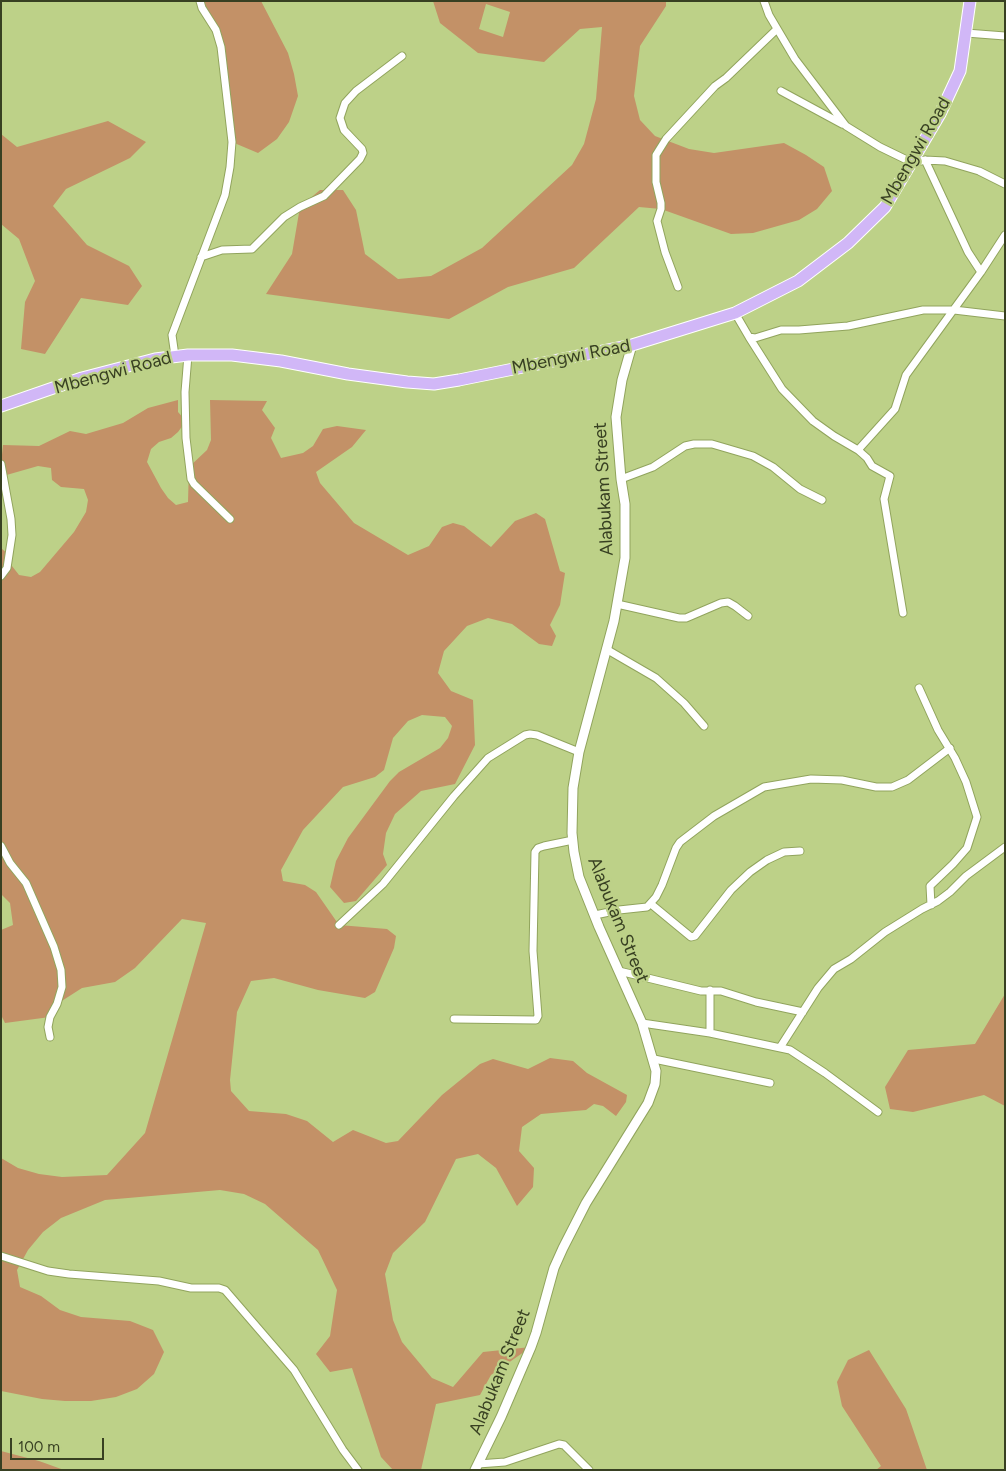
<!DOCTYPE html>
<html>
<head>
<meta charset="utf-8">
<style>
  body { margin:0 }
  #map { position:relative; width:1006px; height:1471px; overflow:hidden; background:#bdd188; font-family:Figtree,sans-serif }
  canvas { display:block }
  .frame { position:absolute; inset:0; border:2px solid #384022; pointer-events:none }
  .scale { position:absolute; left:10px; top:1438px; width:94px; height:22px; box-sizing:border-box; border:2px solid #384022; border-top:0; padding-left:6px; font-size:15px; line-height:18px; white-space:nowrap; color:#384022; -webkit-text-stroke:4px #bdd188; paint-order:stroke }
</style>
</head>
<body>
<div id="map">
<canvas width="1006" height="1471"></canvas>
<div class="frame"></div>
<div class="scale">100 m</div>
</div>
<script>
const c = document.querySelector('canvas').getContext('2d');
c.lineJoin = 'round';
function paint(path, color) { c.fillStyle = color; c.fill(path, 'evenodd'); }
const toPath = rows => new Path2D(rows.map(r => 'M' + r).join(''));
function stroke(path, color, width, dash) { c.strokeStyle = color; c.lineWidth = width; c.lineCap = dash ? 'butt' : 'round'; c.setLineDash(dash || []); c.stroke(path); }
function drawText(font, color, halo, rows, align = 'center') {
  c.font = font + ' Figtree,sans-serif'; c.lineWidth = 4.5; c.setLineDash([]); c.textBaseline = 'middle'; c.strokeStyle = halo; c.fillStyle = color; for (const [text, x, y, turn = 0] of rows) {
    c.save(); c.translate(x, y); c.rotate((+turn || 0) * Math.PI / 180); c.textAlign = isNaN(turn) ? turn : align; if (halo) c.strokeText(text, 0, 0); c.fillText(text, 0, 0); c.restore();
  }
}
paint(toPath([
  [201,1,261,1,288,53,294,74,298,96,289,122,277,139,258,153,232,142,221,47],
  [433,1,666,1,666,6,640,46,634,96,640,120,655,136,689,149,714,153,784,143,806,155,824,167,832,191,817,209,799,220,753,233,731,234,661,209,639,207,574,268,508,287,449,319,266,294,292,254,300,207,320,190,343,190,356,210,365,254,398,279,431,276,482,248,572,165,584,144,596,99,602,27,580,29,544,62,478,53,440,23],
  [486,4,510,12,503,37,479,29],
  [108,121,146,142,130,158,66,189,53,206,87,245,129,266,142,286,128,305,81,298,45,354,21,349,25,302,35,281,19,239,1,224,1,134,17,147],
  [178,400,178,412,186,421,178,432,171,438,159,442,151,449,147,462,161,488,168,498,176,505,188,502,189,467,207,450,211,440,210,400,267,401,262,410,275,428,271,438,281,458,303,453,313,446,323,429,337,426,366,430,352,447,316,472,320,483,354,523,408,555,429,546,442,527,453,523,464,526,491,547,515,521,536,513,545,519,560,571,565,573,560,605,550,625,556,636,552,646,539,644,512,624,488,618,467,626,444,651,438,673,451,691,473,700,475,745,455,784,421,791,395,814,386,833,383,854,387,865,356,901,344,903,330,887,336,861,348,838,390,781,399,772,440,748,448,738,452,726,445,717,422,715,408,721,393,738,384,770,375,777,343,787,303,830,281,870,283,881,305,885,316,892,339,925,387,929,396,936,394,948,375,992,365,998,318,990,274,978,251,981,237,1012,230,1080,231,1091,249,1111,286,1114,307,1121,333,1142,353,1130,386,1143,398,1141,442,1095,480,1064,493,1059,528,1069,550,1058,573,1061,587,1073,627,1095,626,1102,616,1116,603,1106,594,1104,586,1110,541,1114,522,1127,519,1151,534,1168,533,1187,517,1206,496,1168,478,1154,456,1159,425,1222,393,1253,385,1274,393,1320,402,1342,432,1378,453,1387,483,1352,531,1347,491,1375,480,1395,436,1404,421,1470,393,1470,381,1457,352,1368,330,1372,316,1354,330,1336,337,1290,318,1250,265,1204,244,1194,220,1190,105,1200,61,1218,43,1232,28,1250,17,1270,20,1287,41,1296,60,1310,81,1317,130,1321,153,1330,164,1352,154,1374,137,1389,116,1397,91,1401,65,1401,42,1399,1,1391,1,1158,18,1168,39,1174,62,1177,107,1175,145,1133,206,923,182,919,135,968,115,982,82,988,57,1004,50,1017,5,1023,1,1015,1,930,13,925,10,903,1,894,1,548,9,555,12,566,19,575,31,577,40,572,74,532,86,512,88,500,84,489,61,487,52,480,51,468,38,466,3,476,1,464,3,445,39,446,70,431,86,434,123,423,148,408],
  [1005,994,1005,1106,984,1095,913,1112,890,1109,885,1087,908,1050,975,1044],
  [869,1350,906,1409,927,1470,876,1470,881,1466,842,1406,837,1382,848,1360],
  [1,1451,39,1461,64,1470,1,1470]
]), '#c39167');
const minor = toPath([
  [764,1,769,15,795,59,846,126,880,147,913,163,925,160,945,161,979,171,1005,184],
  [966,33,1005,36],
  [781,91,842,124],
  [925,160,968,252,981,272],
  [201,257,222,250,252,249,284,217,300,207,324,196,360,159,363,153,362,149,344,130,340,118,345,103,356,91,402,56],
  [678,287,665,252,657,221,661,209,661,203,656,182,656,155,666,139,715,86,726,78,777,29],
  [735,313,749,337,755,338,781,330,799,330,848,326,923,310,954,310,1005,316],
  [749,337,782,389,813,421,834,436,858,450,867,458,872,466,890,476,884,499,903,613],
  [188,355,185,392,186,438,191,479,194,484,230,519],
  [175,356,172,335,225,195,230,167,232,142,221,47,216,30,202,8,200,1],
  [858,450,895,409,906,375,981,272,1005,235],
  [1,464,11,519,12,535,7,568,1,576],
  [621,479,653,467,685,446,694,444,712,444,753,456,773,467,800,489,822,500],
  [617,604,679,618,686,618,721,603,728,602,735,606,748,616],
  [606,649,656,678,684,703,704,726],
  [919,688,938,730,955,758,966,782,977,817,967,848,953,864,930,886,931,905],
  [1,846,10,863,26,883,54,947,61,970,62,987,57,1004,50,1017,48,1027,50,1037],
  [651,904,691,937,695,936,731,890,750,872,767,860,784,852,800,851],
  [595,915,619,910,647,907,656,897,662,885,676,848,680,842,714,816,764,787,811,779,842,780,876,787,892,787,908,780,950,748],
  [339,925,383,884,454,796,488,758,525,735,530,734,537,735,579,752],
  [619,971,701,991,721,991,756,1002,803,1012],
  [454,1019,536,1020,538,1016,533,951,535,852,538,848,544,846,573,840],
  [642,1023,710,1033,790,1050,825,1073,878,1112],
  [710,1033,710,990],
  [781,1046,818,988,834,969,851,959,885,932,922,909,938,901,950,892,966,876,1005,847],
  [654,1059,770,1083],
  [1,1256,48,1271,69,1274,159,1281,191,1288,219,1288,225,1290,294,1370,343,1450,358,1470],
  [478,1464,505,1462,559,1444,564,1445,589,1470]
]);
const tertiary = toPath([
  [475,1470,501,1417,531,1347,536,1333,554,1268,563,1248,586,1203,648,1103,655,1084,656,1071,642,1023,599,927,579,877,574,852,572,833,573,788,579,752,614,621,625,558,625,504,621,479,616,417,622,380,632,345]
]);
const primary = toPath([
  [1,406,82,378,155,359,188,355,232,355,281,361,348,374,407,382,434,384,459,380,632,345,735,313,798,281,848,243,885,207,940,114,960,71,970,1]
]);
stroke(minor, '#91a45d', 9);
stroke(tertiary, '#91a45d', 11);
stroke(primary, '#fff', 13);
stroke(minor, '#fff', 7);
stroke(tertiary, '#fff', 9);
stroke(primary, '#d1b7f7', 11);
drawText('18px', '#384022', '#bdd188', [
  ["Mbengwi Road",916,151,-60],
  ["Mbengwi Road",571,357,-11],
  ["Mbengwi Road",113,373,-15],
  ["Alabukam Street",604,489,-93],
  ["Alabukam Street",618,920,68],
  ["Alabukam Street",500,1372,-68]
]);
</script>
</body>
</html>
